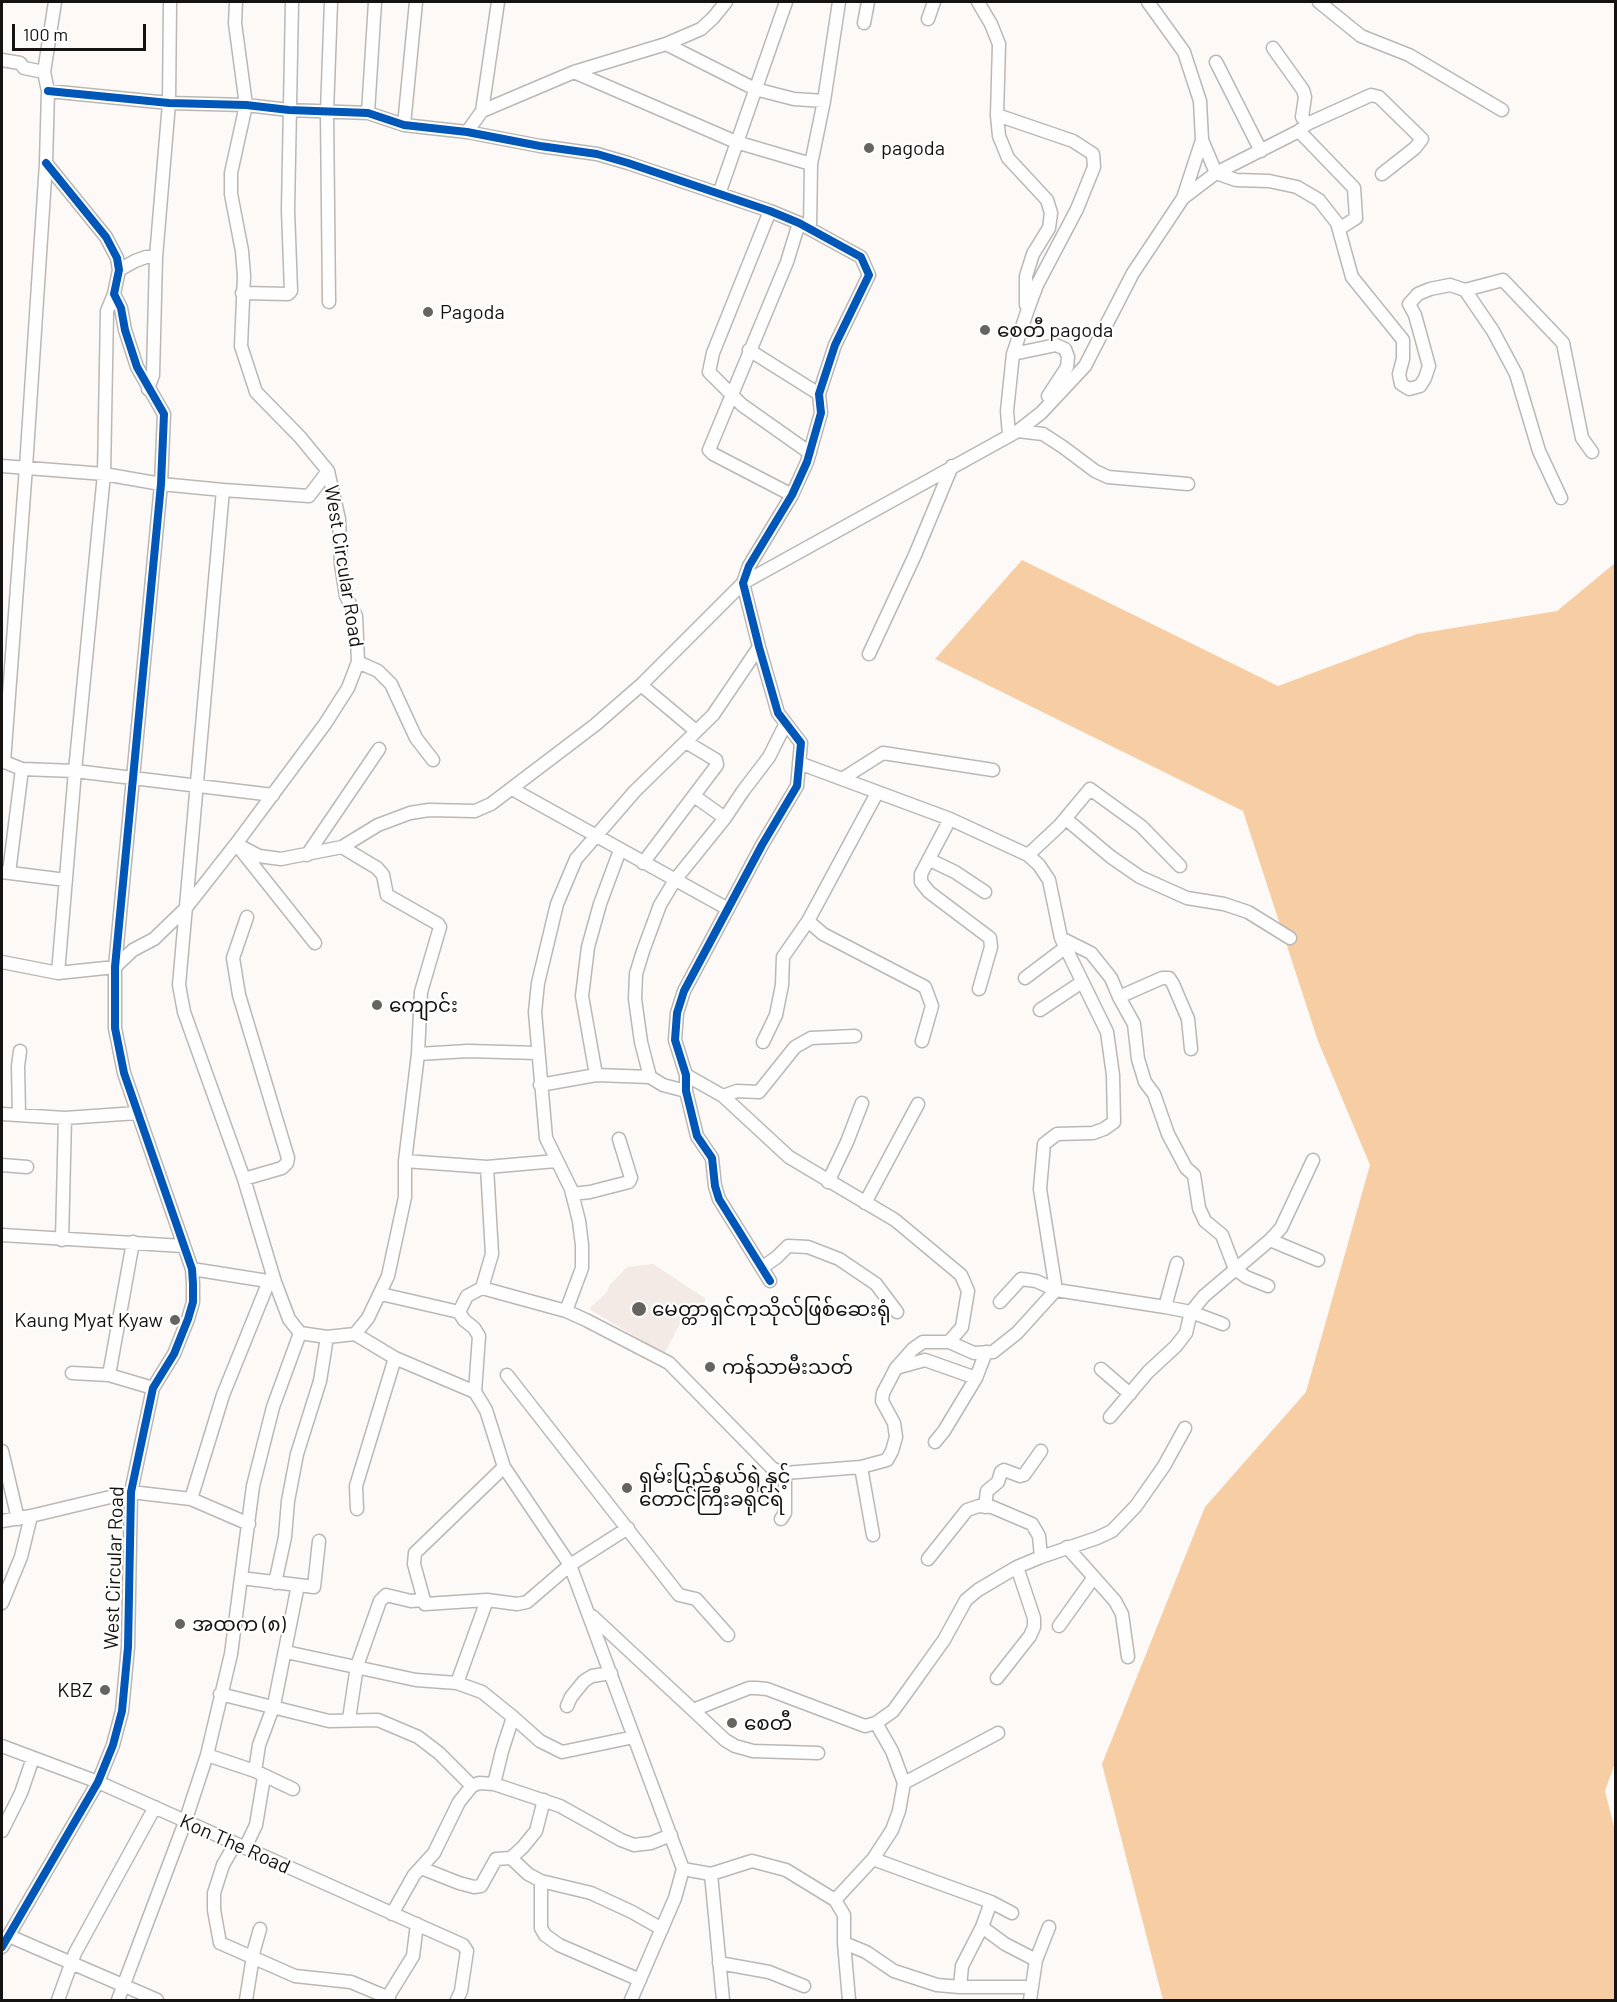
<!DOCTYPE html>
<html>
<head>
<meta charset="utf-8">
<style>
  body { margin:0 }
  #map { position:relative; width:1617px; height:2002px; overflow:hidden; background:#fcf9f6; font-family:Barlow,sans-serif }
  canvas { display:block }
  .frame { position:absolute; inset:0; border:3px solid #151311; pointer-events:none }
  .scale { position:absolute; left:12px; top:24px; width:134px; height:27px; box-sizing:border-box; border:3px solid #151311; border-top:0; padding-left:8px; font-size:18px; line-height:21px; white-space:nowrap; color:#151311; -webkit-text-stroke:4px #fff; paint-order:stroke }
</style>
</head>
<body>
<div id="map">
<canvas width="1617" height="2002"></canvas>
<div class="frame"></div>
<div class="scale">100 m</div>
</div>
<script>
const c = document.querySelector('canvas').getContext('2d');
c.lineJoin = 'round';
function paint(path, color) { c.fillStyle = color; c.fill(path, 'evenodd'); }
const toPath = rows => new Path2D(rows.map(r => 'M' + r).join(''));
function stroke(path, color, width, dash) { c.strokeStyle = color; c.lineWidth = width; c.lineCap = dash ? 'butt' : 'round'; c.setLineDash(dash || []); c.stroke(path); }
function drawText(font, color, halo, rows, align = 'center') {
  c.font = font + ' Barlow,"Noto Sans Myanmar",sans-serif'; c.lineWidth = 4.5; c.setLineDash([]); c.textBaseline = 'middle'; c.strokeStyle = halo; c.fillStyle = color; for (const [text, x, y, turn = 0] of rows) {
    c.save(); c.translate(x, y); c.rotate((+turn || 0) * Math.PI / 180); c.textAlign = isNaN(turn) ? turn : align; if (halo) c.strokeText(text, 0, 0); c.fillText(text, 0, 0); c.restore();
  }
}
paint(toPath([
  [653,1264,706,1299,697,1314,688,1309,664,1354,589,1309,607,1292,609,1286,627,1267]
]), '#f3e9e5');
paint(toPath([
  [1022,560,1278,686,1417,634,1557,611,1615,563,1616,1760,1605,1791,1616,1835,1615,2000,1163,2000,1102,1764,1205,1507,1306,1392,1370,1165,1318,1041,1243,811,935,659]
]), '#f7cea3');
const minor = toPath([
  [978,2,991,24,999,44,997,115,1073,141,1093,154,1094,167,1077,209,1037,285,1027,312,1013,354,1007,411,1009,435],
  [1319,2,1361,36,1409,55,1502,110],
  [928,19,934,2],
  [864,23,868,2],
  [666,44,755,89,794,99,824,101],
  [1273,48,1303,90,1305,97,1302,117,1307,124],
  [2,60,20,63,24,68,44,72],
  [1216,62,1261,151],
  [574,72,736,142,811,164],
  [48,91,169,103,246,105,289,110,368,113,404,125,467,132,540,146,597,154,628,163,770,211,799,223,861,257,869,275,835,345,819,394,821,413,807,462,792,495,749,566,743,583,759,647,778,713,801,743,797,786,762,845,684,991,677,1013,675,1040,686,1075,686,1091,697,1136,712,1158,715,1186,719,1199,770,1281],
  [482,111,498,2],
  [368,113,375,2],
  [997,115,999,136,1008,158,1047,200,1051,213,1049,228,1033,254,1026,276,1026,305],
  [404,125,416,2],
  [1299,131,1354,188,1356,218,1339,229],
  [467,132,482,111,574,72,666,44,701,29,713,18,726,2],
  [1202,140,1216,173,1236,180,1269,181,1297,187,1319,200,1337,223,1352,277,1403,340,1403,359,1399,374,1401,384,1409,389,1420,386,1425,378,1429,366,1415,315,1409,304,1418,294,1430,289,1450,285,1465,290,1493,331,1516,374,1539,451,1561,498],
  [719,194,786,2],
  [1183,198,1216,173,1299,131,1307,124,1371,95,1379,97,1422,139,1415,148,1382,174],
  [770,211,713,353,709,372,742,405,810,453],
  [810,229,811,164,824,101,839,2],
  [119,270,135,261,146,257,156,257],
  [1465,290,1503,280,1563,343,1582,438,1592,452],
  [242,293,288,294,291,291,288,210,292,2],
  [329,302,327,112,331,2],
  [749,350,819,394],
  [1013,354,1056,345,1065,349,1068,357,1067,367,1048,396],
  [148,389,153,375,156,257,169,103,170,2],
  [1018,431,1043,434,1063,447,1095,471,1108,477,1188,484],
  [2,466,104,474,161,484,223,490,309,496,328,471],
  [223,490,179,985,184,1012,244,1179,275,1282,289,1319,300,1333,327,1337,355,1334,395,1358,475,1392,486,1410,504,1467,570,1565,683,1869,711,1874,723,2000],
  [792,495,713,454,709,450,787,262,799,223],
  [869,654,915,555,952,466],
  [358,662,378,671,391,684,416,738,433,760],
  [641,685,696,731],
  [2,761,22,769,75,771,273,795],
  [4,762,26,467,46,163,48,91,44,72,55,2],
  [799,763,950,819,1028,855,1039,865,1049,880,1061,938,1107,1032,1113,1075,1114,1122,1104,1129,1093,1133,1057,1134,1044,1144,1040,1189,1056,1290,1036,1281,1021,1279,1000,1302],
  [842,779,883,753,993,770],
  [512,789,728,909],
  [877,793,808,921,823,934,925,987,932,1006,922,1041],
  [694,796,725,818],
  [950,819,921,874,921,882,929,892,990,938,991,947,979,989],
  [1066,819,1111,857,1140,877,1187,898,1224,904,1248,912,1290,938],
  [236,844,259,856,281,859,342,847,378,825,410,813,429,810,475,811,491,804,595,725,641,685,743,583,1018,431,1041,413,1085,366,1133,273,1183,198,1202,140,1200,101,1184,52,1148,2],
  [342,847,377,868,383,875,387,895,438,924,440,927,421,992,418,1054,405,1161,405,1197,388,1276,368,1318,355,1334],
  [241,850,315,943],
  [307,855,379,749],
  [1028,855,1059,826,1090,789,1141,826,1180,866],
  [930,860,955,872,985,892],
  [643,863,717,765,716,760,686,742],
  [2,872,66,880],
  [9,873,22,769],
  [1061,938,1091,953,1111,978,1119,997,1134,1024,1138,1059,1145,1082,1154,1094,1168,1134,1186,1168,1194,1175,1199,1208,1205,1221,1222,1235,1235,1269,1246,1277,1268,1286],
  [2,962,58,973,115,967,133,950,154,939,185,909,236,844,325,724,348,688,358,662,356,616,346,596,341,564,339,519,328,471,300,437,256,392,241,346,244,276,242,251,231,194,231,173,246,105,235,23,236,2],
  [58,973,75,771,104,474,107,311,114,294],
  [1025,978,1066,947],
  [1119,997,1162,978,1169,978,1173,984,1188,1019,1191,1049],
  [1040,1010,1082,982],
  [763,1042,776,1015,782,985,783,957,808,921],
  [418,1054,468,1051,538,1053],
  [596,1075,582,996,588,947,600,904,620,850],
  [686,1075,723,1096,789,1157,895,1220,961,1275,968,1291,962,1327,949,1342],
  [650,1077,641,1042,635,999,636,974,643,951,660,905,675,880,725,818,743,791,769,757,785,725],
  [540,1085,596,1075,650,1077,663,1085,686,1091],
  [723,1096,737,1091,759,1092,795,1047,811,1038,855,1036],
  [2,1114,65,1118,137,1113],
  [19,1115,18,1066,20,1051],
  [405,1161,487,1167,556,1161],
  [2,1165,27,1167],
  [244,1179,282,1168,287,1163,288,1158,239,995,233,958,247,917],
  [828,1182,847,1142,862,1103],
  [572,1194,590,1192,629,1182,631,1178,619,1139],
  [865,1203,918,1104],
  [2,1235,183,1246],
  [62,1240,65,1118],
  [1270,1240,1318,1260],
  [763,1267,777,1257,788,1246,808,1247,839,1259,876,1284,897,1312],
  [192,1269,274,1282],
  [482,1288,492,1254,487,1167],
  [381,1294,459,1312],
  [1165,1307,1177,1263],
  [566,1311,582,1268,582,1245,579,1221,571,1189,546,1138,535,1012,538,983,557,904,576,859,635,791,713,715,759,647],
  [896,1368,925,1360,976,1378],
  [1101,1369,1130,1394],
  [72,1373,109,1375,153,1388],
  [109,1375,133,1242],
  [507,1375,679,1595,696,1599,728,1635],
  [475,1392,479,1336,474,1328,464,1320,459,1312,467,1296,482,1288,566,1311,586,1320,669,1363,772,1468,778,1471,785,1473,861,1467,887,1460,892,1451,896,1437,894,1423,882,1401,883,1393,896,1368,913,1349,923,1342,949,1342,974,1353,993,1352,1017,1333,1056,1290,1165,1307,1191,1312,1223,1324],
  [1110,1417,1148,1372,1176,1346,1186,1333,1191,1312,1204,1296,1270,1240,1281,1228,1313,1160],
  [935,1442,944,1431,976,1378,986,1352],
  [2,1451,18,1519],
  [504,1467,415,1553,414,1564,425,1604,487,1600,517,1604,527,1602,570,1565,628,1528],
  [861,1467,873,1535],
  [191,1499,223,1395,269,1281],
  [985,1507,987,1491,998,1482,1001,1472,1004,1470,1020,1476,1024,1475,1041,1451],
  [357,1509,356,1486,395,1358],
  [781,1519,785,1513,785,1473],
  [2,1521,31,1516,131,1492,191,1499,249,1524],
  [1067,1547,1115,1601,1122,1614,1128,1657],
  [928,1559,967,1510,979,1506,992,1507,1032,1524,1039,1536,1041,1557],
  [241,1578,314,1587,319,1541],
  [275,1583,285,1537,288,1501,297,1454,320,1381,327,1337],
  [2,1603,21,1557,31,1516],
  [592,1616,693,1710,749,1688,756,1688,767,1689,865,1726,876,1723,893,1711,909,1689,944,1640,966,1600,978,1590,1017,1567,1041,1557,1097,1538,1112,1531,1136,1506,1164,1466,1185,1428],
  [1059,1626,1094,1577],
  [286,1652,416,1680,457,1683,482,1692,513,1717,540,1741,562,1752,634,1737],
  [997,1678,1030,1636,1034,1627,1034,1618,1017,1567],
  [457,1683,487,1600],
  [220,1694,329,1721,378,1720,418,1737,439,1753,472,1786],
  [567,1706,571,1697,584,1681,592,1676,611,1673],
  [693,1710,725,1740,735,1746,753,1751,818,1753],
  [349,1719,357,1666,380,1601,386,1595,411,1601,424,1600],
  [876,1723,892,1751,904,1783],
  [2,1746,98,1782,463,1945,467,1951,461,1991,457,2000],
  [207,1755,255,1771,293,1789],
  [255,1771,259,1745,274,1705,298,1585],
  [494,1784,502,1751,513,1717],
  [2,1831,21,1793,33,1758],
  [235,1844,223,1865,214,1893,214,1910,220,1943,295,1976,351,1982,389,1998],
  [245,1848,256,1825,264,1777],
  [511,1858,528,1874,541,1881,591,1893,632,1912,662,1929],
  [873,1859,991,1902,1012,1913],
  [421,1868,459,1883,474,1887,481,1886,496,1859,511,1858,523,1847,536,1831,544,1800],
  [711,1874,752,1861,786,1870,835,1900,844,1915,844,1943,849,2000],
  [541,1881,541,1928,545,1935,559,1945,640,1980],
  [835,1900,873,1859,892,1830,899,1811,904,1783,998,1733],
  [392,1914,414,1875,434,1853,459,1802,472,1786,479,1783,494,1784,560,1806,621,1840,634,1845,651,1843,671,1835],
  [982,1927,1005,1944,1036,1960,1030,2000],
  [9,1936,157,2000],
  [844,1943,866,1952,894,1971,937,1985,960,1987,1032,1987],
  [2,1947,98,1782,113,1745,122,1711,128,1647,131,1492,153,1388,174,1354,188,1319,193,1302,193,1284,192,1269,124,1073,115,1028,115,967,161,484,164,414,137,367,125,330,121,308,114,294,119,270,117,258,106,237,46,163],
  [1036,1960,1049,1927],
  [719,1963,769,1972,804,1986],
  [960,1987,962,1966,982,1927,991,1902],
  [58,2000,75,1953,155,1807],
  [118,2000,185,1822,207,1755,231,1654,253,1486,273,1407,300,1333],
  [246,2000,254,1950,260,1929],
  [389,2000,389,1995,413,1956,417,1924],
  [631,2000,675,1898,683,1869]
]);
stroke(minor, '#bab8b6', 15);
stroke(minor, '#fffefe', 12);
stroke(toPath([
  [48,91,169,103,246,105,289,110,368,113,404,125,467,132,540,146,597,154,628,163,770,211,799,223,861,257,869,275,835,345,819,394,821,413,807,462,792,495,749,566,743,583,759,647,778,713,801,743,797,786,762,845,684,991,677,1013,675,1040,686,1075,686,1091,697,1136,712,1158,715,1186,719,1199,770,1281],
  [2,1947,98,1782,113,1745,122,1711,128,1647,131,1492,153,1388,174,1354,188,1319,193,1302,193,1284,192,1269,124,1073,115,1028,115,967,161,484,164,414,137,367,125,330,121,308,114,294,119,270,117,258,106,237,46,163]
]), '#0057b8', 8);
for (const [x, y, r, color] of [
  [869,148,6,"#666461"],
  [428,312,6,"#666461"],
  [985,330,6,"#666461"],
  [377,1005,6,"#666461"],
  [639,1309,8,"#666461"],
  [175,1320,6,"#666461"],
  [710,1367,6,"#666461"],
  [627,1488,6,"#666461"],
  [180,1624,6,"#666461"],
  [105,1690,6,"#666461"],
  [732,1723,6,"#666461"]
]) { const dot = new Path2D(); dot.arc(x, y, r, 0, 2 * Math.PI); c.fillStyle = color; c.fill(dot); stroke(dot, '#fff', 2); }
drawText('20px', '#151311', '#fff', [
  ["pagoda",881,148],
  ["Pagoda",440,312],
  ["စေတီ pagoda",997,330],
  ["ကျောင်း",389,1005],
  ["မေတ္တာရှင်ကုသိုလ်ဖြစ်ဆေးရုံ",652,1309],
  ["Kaung Myat Kyaw",163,1320,"right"],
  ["ကန်သာမီးသတ်",722,1367],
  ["ရှမ်းပြည်နယ်ရဲ နှင့်",639,1476],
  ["တောင်ကြီးခရိုင်ရဲ",639,1499],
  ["အထက (၈)",192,1624],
  ["KBZ",93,1690,"right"],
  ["စေတီ",744,1723]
], 'left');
drawText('20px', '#151311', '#fff', [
  ["West Circular Road",344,566,81],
  ["West Circular Road",114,1568,-88],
  ["Kon The Road",235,1844,24]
]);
</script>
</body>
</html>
